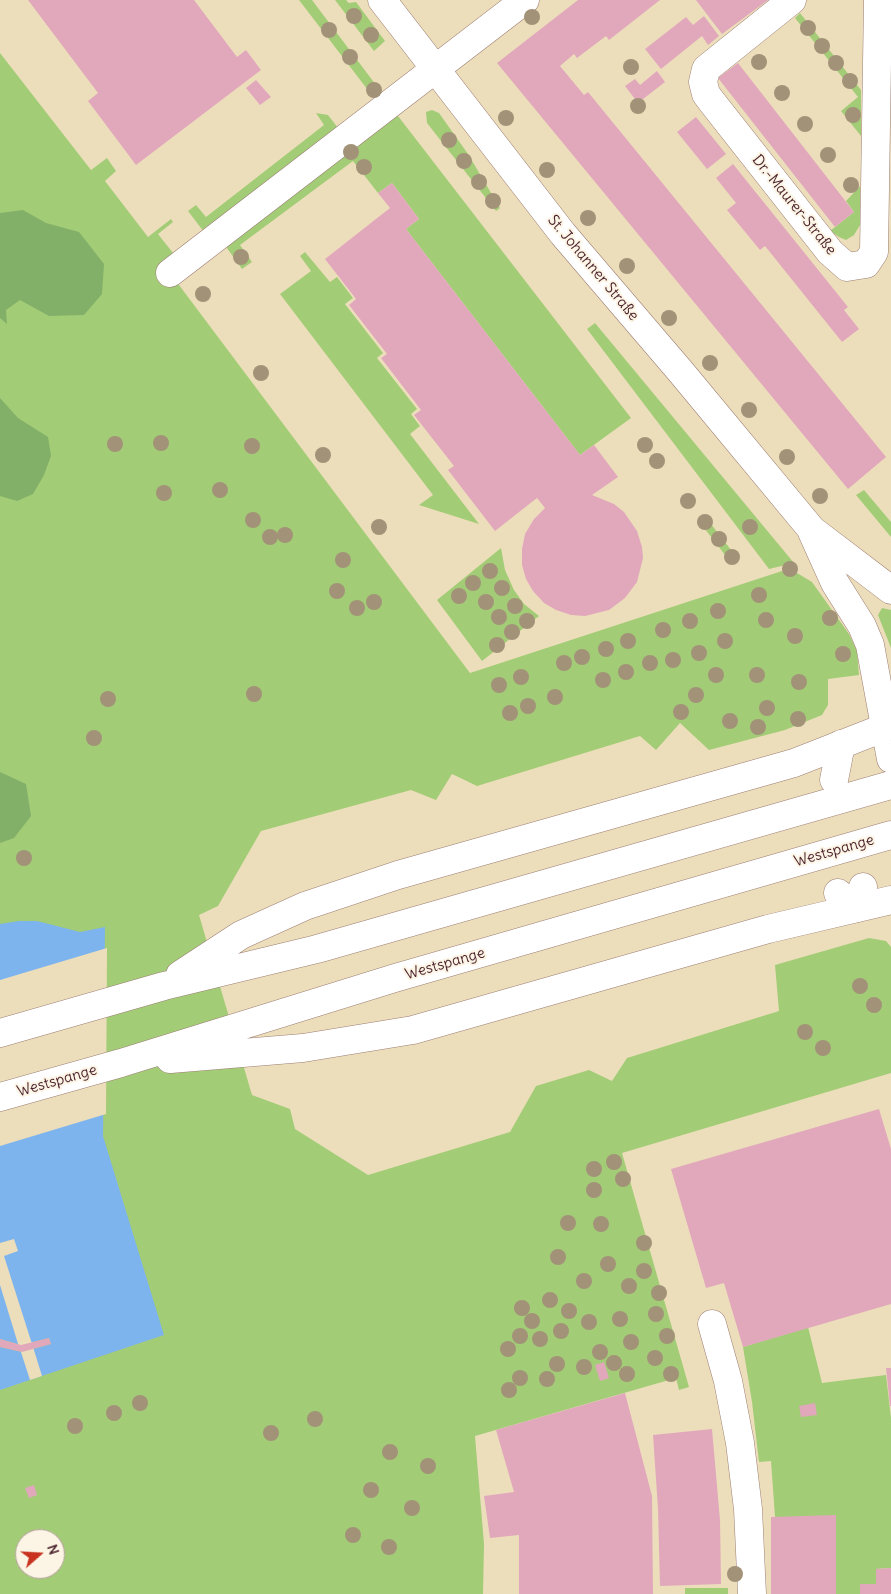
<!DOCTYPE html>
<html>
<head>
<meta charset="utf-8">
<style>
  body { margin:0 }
  #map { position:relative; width:891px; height:1594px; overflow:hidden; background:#eddebb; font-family:Delius,sans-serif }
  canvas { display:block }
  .north { position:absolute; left:15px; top:1529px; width:50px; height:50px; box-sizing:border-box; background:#fcf5e5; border:1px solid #b59f9b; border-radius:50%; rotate:71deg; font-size:14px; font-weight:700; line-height:20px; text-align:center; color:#4a1f2b }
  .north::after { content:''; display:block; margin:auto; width:18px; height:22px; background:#c8321e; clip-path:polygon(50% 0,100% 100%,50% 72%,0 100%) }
</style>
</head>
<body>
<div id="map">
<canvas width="891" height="1594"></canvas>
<div class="north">N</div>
</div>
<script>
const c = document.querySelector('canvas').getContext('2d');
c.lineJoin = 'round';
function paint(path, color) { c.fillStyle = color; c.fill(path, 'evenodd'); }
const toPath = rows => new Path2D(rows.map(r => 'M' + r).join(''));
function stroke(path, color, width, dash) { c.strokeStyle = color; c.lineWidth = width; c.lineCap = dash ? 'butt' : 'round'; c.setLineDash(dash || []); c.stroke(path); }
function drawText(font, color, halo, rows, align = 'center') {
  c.font = font + ' Delius,sans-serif'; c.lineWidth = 4; c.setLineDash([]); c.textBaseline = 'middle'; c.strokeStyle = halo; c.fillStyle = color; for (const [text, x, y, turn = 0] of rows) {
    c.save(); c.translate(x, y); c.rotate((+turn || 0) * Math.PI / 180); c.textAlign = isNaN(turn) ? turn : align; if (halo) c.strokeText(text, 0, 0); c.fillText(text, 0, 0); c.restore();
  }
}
paint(toPath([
  [299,0,312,0,382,93,374,98],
  [335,0,346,0,349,3,356,2,385,41,374,51],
  [800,13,861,90,861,136,841,111,858,97,795,18],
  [0,53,91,170,107,158,116,171,105,181,148,237,171,219,173,222,158,234,173,253,188,241,190,243,164,265,470,673,782,571,797,573,812,582,849,634,857,651,859,675,828,679,828,705,822,715,785,730,709,750,680,723,656,750,640,736,477,786,452,774,436,800,411,790,261,831,218,906,199,915,252,1095,290,1109,295,1129,368,1175,510,1132,536,1086,589,1070,612,1081,627,1058,779,1011,775,965,869,938,886,941,891,947,891,1073,622,1153,689,1387,679,1390,676,1378,475,1436,484,1544,483,1594,0,1594],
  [25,1539,55,1539,55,1569,25,1569],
  [432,110,439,113,468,154,500,208,496,211,427,123,426,112],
  [316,113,328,115,338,128,204,232,188,211,196,205,206,217,324,125],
  [398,116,631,418,580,455,406,229,419,219,392,183,378,193,353,161,240,245,252,262,242,269,224,244,390,118],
  [860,186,860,225,854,235,846,240,839,237,830,231,854,212,846,201],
  [305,252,330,282,337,277,353,298,345,304,383,353,377,358,417,409,411,414,420,426,410,434,479,524,419,505,433,495,280,294,311,271,300,256],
  [595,323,794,563,769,569,587,329],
  [864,490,891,522,891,537,856,495],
  [704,515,738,559,732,564,698,520],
  [501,548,505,570,514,590,524,604,539,616,482,661,437,600],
  [882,608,891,610,891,648,878,615],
  [808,1327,822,1383,886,1375,891,1418,891,1568,876,1569,876,1584,860,1584,860,1594,836,1594,775,1517,771,1461,759,1462,752,1402,743,1347],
  [685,1588,728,1588,728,1594,685,1594]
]), '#a3cc77');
paint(toPath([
  [23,210,46,223,79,232,104,264,102,294,84,315,49,316,20,300,6,310,7,324,0,318,0,213],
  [0,398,18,418,48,437,51,456,44,475,33,494,17,501,0,496],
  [0,772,26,784,31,816,14,838,0,843]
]), '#82b068');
paint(toPath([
  [19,921,37,921,80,932,105,927,103,1136,164,1335,0,1390,0,1347,22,1352,51,1344,49,1338,21,1345,0,1339,0,924]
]), '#7eb4ed');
paint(toPath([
  [107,948,106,1114,0,1146,0,980],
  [14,1239,18,1251,4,1256,32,1344,19,1347,0,1285,0,1243],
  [33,1347,42,1376,30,1380,20,1349]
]), '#eddebb');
paint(toPath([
  [28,0,194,0,237,57,246,50,261,70,136,165,88,101,98,93],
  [578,0,660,0,609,40,606,36,577,58,574,54,560,66,584,95,588,92,886,457,848,489,497,63],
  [696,0,768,0,722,34],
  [704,16,719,36,708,45,702,36,661,69,645,49,686,17,693,25],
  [738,63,854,212,835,227,718,78],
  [657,71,665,82,638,103,625,86,635,79,640,85],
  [256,80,271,97,260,105,246,88],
  [696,117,726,154,707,169,677,132],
  [733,164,848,307,844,310,859,329,842,342,765,246,760,250,727,210,736,203,716,178],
  [392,183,419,219,406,229,580,455,594,445,618,477,592,495,614,504,624,512,637,531,642,547,643,558,637,582,625,598,609,610,585,616,571,615,556,610,544,603,533,591,526,579,522,565,522,549,525,534,534,519,545,508,537,498,495,531,448,470,454,466,414,415,421,410,381,358,387,354,349,305,356,299,325,259,390,208,378,193],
  [879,1109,891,1149,891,1304,743,1347,724,1283,706,1288,671,1169],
  [49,1338,51,1344,22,1352,0,1347,0,1339,21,1345],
  [604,1362,609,1378,600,1381,595,1365],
  [886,1368,891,1368,891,1406,890,1406],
  [625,1393,652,1496,653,1594,519,1594,519,1535,490,1538,484,1496,514,1492,496,1430],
  [815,1403,817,1415,801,1417,799,1406],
  [712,1429,720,1520,721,1584,660,1586,658,1509,653,1435],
  [34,1485,37,1495,29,1498,25,1488],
  [836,1515,836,1594,771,1594,771,1517],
  [891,1568,891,1594,860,1594,860,1584,876,1584,876,1569]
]), '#e1a8bc');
const minor = toPath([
  [792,0,706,69,703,82,706,94,712,102,830,252,847,267,866,264,874,252,878,0],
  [170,273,525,0],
  [834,780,841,744],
  [838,893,856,908,863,887],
  [712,1324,728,1381,740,1443,748,1509,752,1594]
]);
const major = toPath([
  [382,0,563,234,681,372,812,530,891,590],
  [812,532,835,583,862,626,870,645,891,759],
  [180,975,241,935,305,906,398,875,794,763,891,725],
  [0,1033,164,986,317,949,891,785],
  [170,1059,303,1048,413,1030,768,929,891,900],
  [0,1097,121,1063,395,978,891,835]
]);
stroke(minor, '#9c7e73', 29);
stroke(major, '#9c7e73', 29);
stroke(minor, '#fff', 28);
stroke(major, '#fff', 28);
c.fillStyle = '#a29278';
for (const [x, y] of [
  [354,16],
  [532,17],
  [808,28],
  [329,30],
  [371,35],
  [822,46],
  [350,57],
  [759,62],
  [836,63],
  [631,67],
  [850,81],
  [374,90],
  [782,93],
  [638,106],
  [853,115],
  [506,118],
  [805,124],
  [449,140],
  [351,152],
  [828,155],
  [464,161],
  [364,167],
  [547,170],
  [479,182],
  [851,185],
  [493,201],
  [588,218],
  [241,257],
  [627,266],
  [203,294],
  [669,318],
  [710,363],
  [261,373],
  [749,410],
  [161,443],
  [115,444],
  [645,445],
  [252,446],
  [323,455],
  [787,457],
  [657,461],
  [220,490],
  [164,493],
  [820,496],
  [688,501],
  [253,520],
  [705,522],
  [379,527],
  [750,527],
  [285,535],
  [270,537],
  [719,539],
  [732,557],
  [343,560],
  [790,569],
  [490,571],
  [473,583],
  [502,588],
  [337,591],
  [759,595],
  [459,596],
  [374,602],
  [486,602],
  [515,606],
  [357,608],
  [718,611],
  [499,617],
  [830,618],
  [766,620],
  [527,621],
  [690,621],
  [663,630],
  [512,632],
  [795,636],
  [628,641],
  [725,641],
  [497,645],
  [606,649],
  [699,653],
  [843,654],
  [582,657],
  [673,660],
  [564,663],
  [650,663],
  [626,672],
  [716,675],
  [757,675],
  [521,677],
  [603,680],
  [799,682],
  [499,685],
  [254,694],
  [696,695],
  [555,697],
  [108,699],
  [528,706],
  [767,708],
  [681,712],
  [510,713],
  [798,719],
  [730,721],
  [758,727],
  [94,738],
  [24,858],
  [860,986],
  [874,1005],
  [805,1032],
  [823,1048],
  [614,1162],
  [594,1169],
  [623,1179],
  [594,1190],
  [568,1223],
  [601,1224],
  [644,1243],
  [558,1257],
  [608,1264],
  [644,1271],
  [584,1281],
  [629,1286],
  [659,1293],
  [550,1300],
  [522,1308],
  [569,1311],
  [656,1314],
  [620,1319],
  [532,1321],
  [589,1322],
  [561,1331],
  [520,1336],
  [667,1336],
  [540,1339],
  [631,1342],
  [508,1349],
  [600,1352],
  [655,1358],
  [614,1363],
  [557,1364],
  [584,1367],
  [627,1374],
  [671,1374],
  [520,1378],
  [547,1379],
  [509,1390],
  [140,1403],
  [114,1413],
  [315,1419],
  [75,1426],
  [271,1433],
  [390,1452],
  [428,1466],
  [371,1490],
  [412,1508],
  [353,1535],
  [389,1547],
  [735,1574]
]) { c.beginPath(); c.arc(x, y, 8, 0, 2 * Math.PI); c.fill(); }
drawText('15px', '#4a1f2b', '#fcf5e5', [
  ["Dr.-Maurer-Straße",794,205,51],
  ["St. Johanner Straße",593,268,50],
  ["Westspange",834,851,-16],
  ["Westspange",445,964,-16],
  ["Westspange",57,1081,-16]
]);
</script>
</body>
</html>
